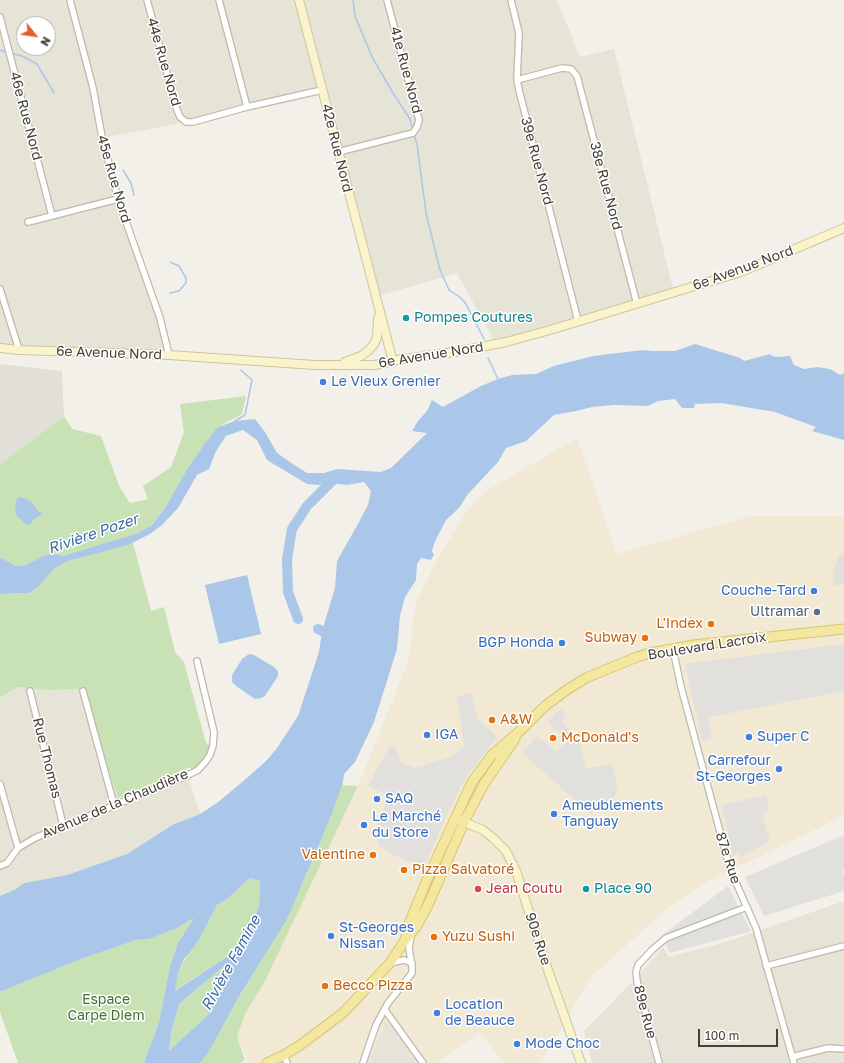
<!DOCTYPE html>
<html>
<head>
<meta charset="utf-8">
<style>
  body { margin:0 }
  #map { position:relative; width:844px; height:1063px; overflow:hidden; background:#f2f0e8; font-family:"Golos Text",sans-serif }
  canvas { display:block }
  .north { position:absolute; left:16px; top:16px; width:40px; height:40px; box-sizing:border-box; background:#fff; border:1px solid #b5b3af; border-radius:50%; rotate:120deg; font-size:11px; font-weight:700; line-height:16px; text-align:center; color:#454137 }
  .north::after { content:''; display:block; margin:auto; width:14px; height:18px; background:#e4602d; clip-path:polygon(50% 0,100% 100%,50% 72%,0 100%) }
  .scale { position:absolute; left:698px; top:1029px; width:80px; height:18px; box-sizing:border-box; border:2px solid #454137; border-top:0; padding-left:5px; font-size:12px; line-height:14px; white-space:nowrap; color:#454137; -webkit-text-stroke:3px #fff; paint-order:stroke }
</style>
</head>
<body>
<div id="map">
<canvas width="844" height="1063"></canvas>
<div class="north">N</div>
<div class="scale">100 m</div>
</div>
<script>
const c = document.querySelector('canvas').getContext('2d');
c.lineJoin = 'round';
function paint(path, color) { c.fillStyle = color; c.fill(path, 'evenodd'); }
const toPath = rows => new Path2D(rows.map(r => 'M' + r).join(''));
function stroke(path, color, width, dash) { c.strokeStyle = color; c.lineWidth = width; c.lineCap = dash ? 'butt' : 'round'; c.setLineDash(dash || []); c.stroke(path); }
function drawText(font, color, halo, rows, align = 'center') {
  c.font = font + ' "Golos Text",sans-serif'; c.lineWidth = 3; c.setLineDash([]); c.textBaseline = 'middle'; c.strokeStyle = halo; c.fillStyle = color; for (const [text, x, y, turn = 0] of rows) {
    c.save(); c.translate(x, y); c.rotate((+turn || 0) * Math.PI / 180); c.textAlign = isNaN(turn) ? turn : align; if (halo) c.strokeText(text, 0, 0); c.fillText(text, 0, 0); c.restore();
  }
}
paint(toPath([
  [0,0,557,0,580,57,614,49,674,293,550,330,493,339,457,273,375,297,322,90,186,122,102,138,118,199,160,318,169,355,0,348],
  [24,24,48,24,48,48,24,48],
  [18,687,49,690,82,689,168,775,186,770,200,814,174,824,127,854,67,875,24,883,16,889,0,896,0,699,1,697],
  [844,901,844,1063,592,1063,584,1031,640,974,663,947,669,957,723,943],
  [385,1022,401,1031,424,1063,368,1063]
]), '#e6e3d7');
paint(toPath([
  [577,438,617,554,751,516,844,516,844,814,829,823,707,882,668,908,591,977,541,1063,504,1063,480,1032,436,1063,424,1063,401,1031,385,1022,368,1063,249,1063,237,1038,246,1012,265,981,358,786,408,662,416,602,440,554,468,509,486,491]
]), '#f2e9d5');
paint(toPath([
  [0,364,62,371,64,416,0,464]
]), '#e2dfd9');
paint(toPath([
  [246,396,242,414,218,427,165,508,152,525,133,535,63,556,56,554,46,555,25,565,16,566,0,557,0,464,64,416,72,429,101,436,119,486,130,503,148,499,143,486,171,467,184,432,180,404],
  [133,543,151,611,164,607,175,652,184,662,206,743,213,746,210,755,192,773,190,767,118,798,82,689,49,690,18,687,1,697,0,699,0,594,29,593,54,569,68,561],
  [342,785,358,786,265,981,246,1012,237,1037,245,1060,240,1063,199,1063,269,948,301,886],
  [250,878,260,881,259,905,252,925,236,951,174,991,178,973,185,959,193,949,217,905,227,899],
  [195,917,178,943,170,966,159,1022,144,1063,18,1063,0,1012,0,992,81,959,136,940,149,939,175,929],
  [224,966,230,971,211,1012,169,1051,171,1033,179,1004]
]), '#c8e2b5');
paint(toPath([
  [844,552,844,585,834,585,833,572,838,557],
  [844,644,844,691,709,717,711,739,702,741,685,664],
  [472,693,477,718,497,737,466,777,447,814,424,868,394,855,379,846,374,832,389,796,368,786,390,745,396,748,401,763,415,768,450,757,464,747,457,697],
  [561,709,566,716,561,722,580,739,581,749,586,769,609,764,613,766,618,792,612,798,590,813,522,753,537,736,557,752,567,741,565,739,566,737,556,729,555,730,548,722,553,718,553,715],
  [767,795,768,811,762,815,770,841,741,857,739,852,733,857,722,805],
  [844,835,844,869,842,871,844,877,844,891,764,916,745,877],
  [728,886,751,931,670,953,661,936]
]), '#e1e0dc');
paint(toPath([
  [695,344,740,358,744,361,770,354,772,356,779,357,790,356,794,365,804,369,817,367,830,369,840,375,844,373,844,440,812,431,816,427,775,412,721,403,695,404,694,408,682,408,675,399,658,401,648,406,614,405,592,407,576,411,554,415,526,441,506,448,498,462,468,494,459,508,446,520,435,541,432,551,434,555,431,560,421,558,417,564,416,580,405,597,400,616,397,649,374,722,355,762,344,774,343,782,331,816,287,919,237,1000,209,1051,200,1063,144,1063,159,1022,170,966,178,943,194,918,175,929,149,939,136,940,81,959,0,992,0,896,16,889,24,883,67,875,127,854,174,824,200,814,217,803,247,778,267,760,277,748,298,716,319,652,322,631,335,588,337,561,359,522,368,505,371,491,364,482,347,485,331,483,318,485,307,484,267,460,257,440,243,430,226,436,216,451,209,469,197,475,178,508,162,525,150,534,128,545,68,561,54,569,39,586,29,593,0,594,0,557,16,566,25,565,46,555,56,554,63,556,135,534,152,525,165,508,188,468,206,442,218,427,235,421,255,419,265,432,277,453,296,466,307,473,324,473,337,469,381,472,391,468,427,433,412,431,418,421,427,411,432,400,443,407,481,386,498,379,512,375,536,374,554,366,593,356,643,350,652,351,675,351],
  [250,878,260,881,259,905,252,925,236,951,175,991,178,973,184,959,193,949,201,936,217,905,227,899],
  [224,966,230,971,211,1012,169,1051,171,1033,179,1004],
  [18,497,24,498,31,501,38,511,43,514,34,519,30,525,26,524,16,515,15,504],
  [247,575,261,634,219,644,205,585],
  [249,654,254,655,274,667,278,671,278,676,265,696,261,698,255,699,236,686,232,682,232,675,242,659]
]), '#aac7e9');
stroke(toPath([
  [353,0,355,16,372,57,393,93,410,119,413,130],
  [0,50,5,52],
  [14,54,22,56,37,64,54,93],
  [414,134,417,144,426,213,440,270,449,290,461,298,466,304,484,339],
  [123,170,131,183,134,195],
  [170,293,179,291,186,283,186,278,179,266,170,262],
  [488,358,498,379],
  [235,421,245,415,252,380,241,370]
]), '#aac7e9', 1.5);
stroke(toPath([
  [298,619,288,592,287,559,292,529,307,506,335,478],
  [318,629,322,631]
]), '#aac7e9', 10);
const street = toPath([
  [70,0,93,88,102,137,118,199,160,318,169,355],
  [147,0,177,110,180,117,186,122,193,122,247,107,322,90],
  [219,0,247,107],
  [511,0,519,33,517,80,519,90,578,321],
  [0,17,52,216],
  [517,80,562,68,571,69,577,76,637,304],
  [338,152,413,133,417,127,419,120,387,0],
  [28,222,118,199],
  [0,289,19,350],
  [673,649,681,687,730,869,756,928,794,1063],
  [30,691,63,825],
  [83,691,114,805],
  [0,784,18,848],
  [0,866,7,863,18,848,35,838,186,776,198,770,206,761,210,755,213,746,214,732,197,661],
  [390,963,404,960,412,963],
  [766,966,844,946],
  [385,1010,423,1063],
  [284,1055,287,1063],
  [792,1057,828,1048,844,1049],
  [363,1063,376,1025,388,1003,412,973,412,967,409,948,411,936],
  [659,1063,637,981,636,972,638,965,652,950,666,938,747,907]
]);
const secondary = toPath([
  [299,0,393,362],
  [0,348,19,350,169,355,315,365,374,365,386,363,397,360,455,352,506,342,550,330,741,272,844,228],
  [345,362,361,356,368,351,374,344,377,337,378,318],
  [459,820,483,830,493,838,506,851,516,871,544,959,581,1063]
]);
const primary = toPath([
  [407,938,416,927,428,905,464,822,484,784,515,739],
  [267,1063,284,1055,299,1046,343,1013,390,963,405,940,409,924,426,882,472,782,492,755,521,730,545,706,568,689,588,677,637,657,650,653,693,645,844,629]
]);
stroke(street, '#bdb9ab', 8);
stroke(secondary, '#cdc69c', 10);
stroke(primary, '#d8c670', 11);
stroke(street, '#fff', 5.5);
stroke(secondary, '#f9f4cb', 8);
stroke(primary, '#f4e79f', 9);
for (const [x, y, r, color] of [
  [406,318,4,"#0f9aa8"],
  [323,382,4,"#3f7fe0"],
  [814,591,4,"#3f7fe0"],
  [817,612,4,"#5c6f8a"],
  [711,624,4,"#e8710a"],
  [645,638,4,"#e8710a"],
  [562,643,4,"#3f7fe0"],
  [492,720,4,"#e8710a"],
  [427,735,4,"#3f7fe0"],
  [749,737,4,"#3f7fe0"],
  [553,738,4,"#e8710a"],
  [779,769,4,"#3f7fe0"],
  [377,799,4,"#3f7fe0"],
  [554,814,4,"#3f7fe0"],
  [364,825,4,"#3f7fe0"],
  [373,855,4,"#e8710a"],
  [404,870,4,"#e8710a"],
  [478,889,4,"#e0444e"],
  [586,889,4,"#0f9aa8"],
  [331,936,4,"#3f7fe0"],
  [434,937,4,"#e8710a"],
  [325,986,4,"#e8710a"],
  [437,1013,4,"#3f7fe0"],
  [517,1044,4,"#3f7fe0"]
]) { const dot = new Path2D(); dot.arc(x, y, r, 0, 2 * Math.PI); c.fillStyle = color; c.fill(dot); stroke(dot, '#fff', 1.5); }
drawText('14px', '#454137', '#fff', [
  ["44e Rue Nord",164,62,74],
  ["41e Rue Nord",406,70,75],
  ["46e Rue Nord",26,116,75],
  ["42e Rue Nord",337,148,76],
  ["39e Rue Nord",537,161,75],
  ["45e Rue Nord",114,179,74],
  ["38e Rue Nord",606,186,75],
  ["6e Avenue Nord",743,268,-20],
  ["6e Avenue Nord",109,353,2],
  ["6e Avenue Nord",431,355,-9],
  ["Boulevard Lacroix",707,646,-9],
  ["Rue Thomas",47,758,76],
  ["Avenue de la Chaudière",115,804,-23],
  ["87e Rue",728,858,72],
  ["90e Rue",538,939,72],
  ["89e Rue",645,1012,75]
]);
drawText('14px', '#0d838f', '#fff', [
  ["Pompes Coutures",414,318],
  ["Place 90",594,889]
], 'left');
drawText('14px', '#366cbe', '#fff', [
  ["Le Vieux Grenier",331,382],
  ["Couche-Tard",806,591,"right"],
  ["BGP Honda",554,643,"right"],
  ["IGA",435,735],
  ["Super C",757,737],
  ["Carrefour",771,761,"right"],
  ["St-Georges",771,777,"right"],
  ["SAQ",385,799],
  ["Ameublements",562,806],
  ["Tanguay",562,822],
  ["Le Marché",372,817],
  ["du Store",372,833],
  ["St-Georges",339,928],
  ["Nissan",339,944],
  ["Location",445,1005],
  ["de Beauce",445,1021],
  ["Mode Choc",525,1044]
], 'left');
drawText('14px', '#4e5e75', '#fff', [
  ["Ultramar",809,612]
], 'right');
drawText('14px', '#c56008', '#fff', [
  ["L'Index",703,624,"right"],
  ["Subway",637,638,"right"],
  ["A&W",500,720],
  ["McDonald's",561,738],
  ["Valentine",365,855,"right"],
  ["Pizza Salvatoré",412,870],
  ["Yuzu Sushi",442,937],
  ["Becco Pizza",333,986]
], 'left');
drawText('14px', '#be3a42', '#fff', [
  ["Jean Coutu",486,889]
], 'left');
drawText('14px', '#417130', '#fff', [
  ["Espace",106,1000],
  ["Carpe Diem",106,1016]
]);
drawText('italic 15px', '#3b6ba6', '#fff', [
  ["Rivière Pozer",93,534,-19],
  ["Rivière Famine",231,963,-61]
]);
</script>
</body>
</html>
